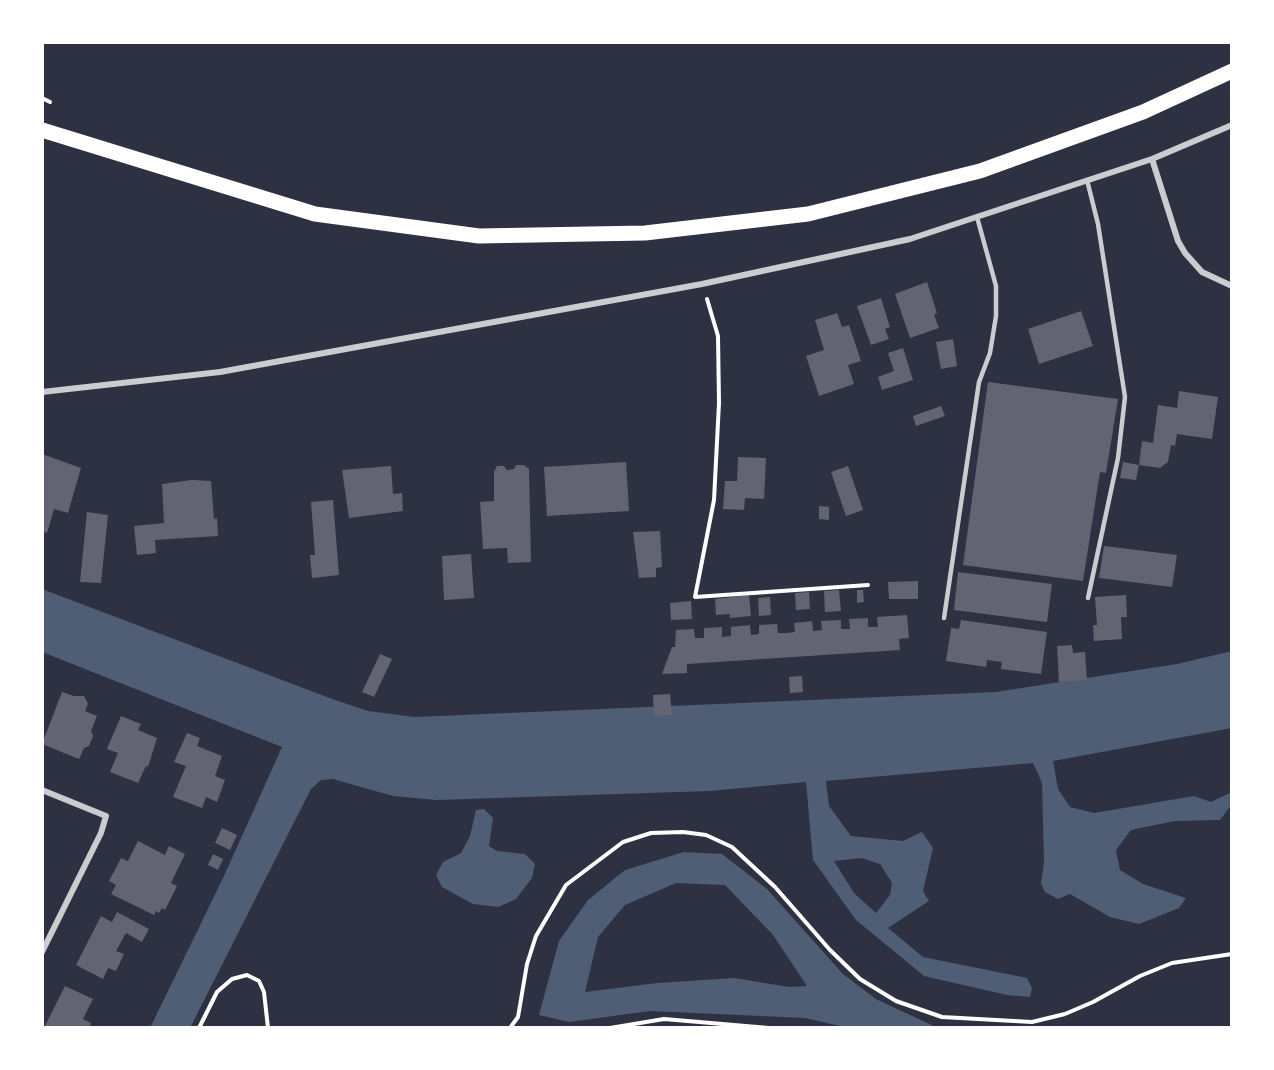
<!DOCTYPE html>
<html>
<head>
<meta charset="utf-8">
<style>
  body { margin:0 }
  #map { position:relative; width:1274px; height:1070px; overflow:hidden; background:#2d3142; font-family:"Roboto Condensed",sans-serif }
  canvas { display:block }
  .frame { position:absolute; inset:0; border:44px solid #fff; pointer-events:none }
</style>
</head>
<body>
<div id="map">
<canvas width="1274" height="1070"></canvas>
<div class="frame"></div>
</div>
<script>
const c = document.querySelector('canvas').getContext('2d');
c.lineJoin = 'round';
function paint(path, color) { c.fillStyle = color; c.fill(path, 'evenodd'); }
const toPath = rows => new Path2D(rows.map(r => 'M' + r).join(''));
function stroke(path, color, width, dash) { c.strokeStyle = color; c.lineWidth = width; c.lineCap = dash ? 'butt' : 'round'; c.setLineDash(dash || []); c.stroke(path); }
paint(toPath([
  [42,589,335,700,368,711,415,717,996,692,1177,664,1232,651,1232,728,1053,761,1058,789,1070,807,1094,813,1194,796,1211,802,1232,792,1232,804,1220,820,1175,821,1131,830,1116,850,1120,870,1143,884,1186,898,1179,908,1139,924,1110,917,1070,894,1058,899,1045,892,1041,884,1044,862,1042,783,1033,763,826,781,829,806,851,836,903,841,922,832,933,848,923,891,929,901,888,928,923,957,1027,978,1032,988,1030,997,1007,995,924,976,856,920,813,860,806,782,710,791,436,800,393,796,333,779,321,780,311,789,190,1028,150,1028,224,876,282,747,42,652],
  [862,858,880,864,892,883,890,895,876,913,854,893,834,861],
  [484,809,493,818,489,846,497,851,525,854,535,864,532,878,516,899,498,907,473,904,442,887,436,875,443,862,461,853,470,836,476,810],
  [684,852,722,854,767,889,843,974,876,999,938,1028,849,1028,805,1018,650,1011,569,1022,539,1015,559,941,588,900,625,870],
  [676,883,725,885,773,935,807,986,789,987,734,978,657,983,585,992,598,937,625,905]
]), '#4f5d75');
paint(toPath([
  [927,282,937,313,934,315,939,328,910,338,895,294],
  [881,298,890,327,885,329,889,339,871,345,857,306],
  [1081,311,1093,346,1039,364,1028,329],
  [837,313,842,327,849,325,861,361,848,365,854,384,819,396,806,356,824,350,815,320],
  [953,339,957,366,941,369,936,342],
  [903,348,913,380,882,390,878,377,894,371,888,353],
  [988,382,1118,399,1106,473,1100,472,1083,581,963,565],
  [1179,391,1218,397,1212,439,1177,434,1175,446,1171,445,1168,462,1160,468,1139,465,1142,441,1153,443,1158,405,1177,408],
  [941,406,945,416,916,426,913,416],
  [42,454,81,468,68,513,54,509,47,533,42,531],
  [738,457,766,458,764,499,745,498,744,510,723,509,725,481,737,481],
  [626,462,629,511,547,516,544,467],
  [1123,462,1139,465,1136,480,1120,478],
  [516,465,524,465,529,469,531,562,508,563,507,548,483,549,480,502,494,501,494,472,497,466,504,466,507,470,514,469],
  [391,466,393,494,402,493,403,511,349,518,342,470],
  [848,466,863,510,846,516,831,472],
  [192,480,211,481,214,519,217,518,218,536,155,540,156,553,137,555,134,526,164,523,162,484],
  [333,500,339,575,312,578,310,555,315,555,311,502],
  [819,506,829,507,829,520,819,519],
  [87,512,108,515,101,583,80,582],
  [660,531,662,567,656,568,656,577,639,578,633,532],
  [1104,546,1177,555,1172,587,1099,578],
  [471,554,474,598,444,600,442,556],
  [958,572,1052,584,1047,622,954,610],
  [918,581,918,599,889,599,888,582],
  [839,590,841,611,825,612,824,591],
  [857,590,863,590,864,602,857,603],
  [809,592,810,609,796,610,795,593],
  [749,595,751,616,730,618,730,614,716,615,715,599],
  [1126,595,1127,617,1121,617,1122,639,1094,641,1093,625,1097,625,1095,597],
  [770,597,771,615,759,616,758,598],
  [691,601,692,619,671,620,670,603],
  [907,615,909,638,899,639,900,650,687,664,687,673,662,674,672,647,675,647,676,630,694,629,695,638,704,638,704,628,722,627,722,637,731,636,731,627,750,625,751,635,759,634,759,625,777,624,778,633,786,633,795,632,794,623,812,621,813,631,822,630,821,621,841,620,841,629,850,629,849,619,868,618,868,627,878,627,877,617],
  [961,620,1047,632,1041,674,1001,669,1002,662,987,660,986,667,946,661,951,628,959,629],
  [1072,645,1073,653,1085,652,1087,680,1059,682,1057,646],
  [380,654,392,659,374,697,362,692],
  [802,676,803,692,790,693,789,677],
  [62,692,74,696,84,696,88,704,85,711,97,716,91,731,93,736,89,746,84,748,79,759,42,744],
  [670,694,672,715,654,716,653,695],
  [121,716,141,724,138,730,157,738,148,767,146,766,138,783,110,772,118,753,107,749],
  [187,733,200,738,197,746,222,756,215,776,225,780,217,802,206,797,202,808,173,797,186,766,174,762],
  [222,828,237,835,230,850,215,843],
  [138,841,165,855,169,846,185,854,171,883,177,886,165,910,162,908,159,913,156,911,154,915,111,894,116,885,109,881,121,858,128,861],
  [213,854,223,859,218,870,208,865],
  [117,912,149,929,142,942,126,933,116,951,124,954,116,971,108,968,103,979,76,965,101,916,112,922],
  [65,986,93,999,83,1019,91,1023,89,1028,44,1028]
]), '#626471');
stroke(toPath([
  [42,98,50,102],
  [707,299,718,336,719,403,714,500,695,597,868,585],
  [199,1028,217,992,232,979,247,975,259,981,264,992,268,1028],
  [510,1028,518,1017,527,964,536,936,566,885,623,842,651,833,683,832,706,835,732,847,775,887,830,950,860,979,896,1001,942,1017,1032,1022,1065,1014,1093,1002,1140,976,1172,963,1232,954],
  [610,1028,664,1019,769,1028]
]), '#fff', 4);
stroke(toPath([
  [1087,180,1098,224,1125,397,1118,458,1088,598],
  [944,618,979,382,990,353,996,316,996,286,977,217]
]), '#caccd0', 4.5);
stroke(toPath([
  [1152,159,1178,241,1185,253,1202,272,1232,286],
  [42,392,220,372,702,284,910,239,1152,159,1232,125],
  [42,790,106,816,101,833,42,952]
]), '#caccd0', 6);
stroke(toPath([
  [42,130,315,214,479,236,645,233,808,214,980,171,1143,112,1232,71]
]), '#fff', 15);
</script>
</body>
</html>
